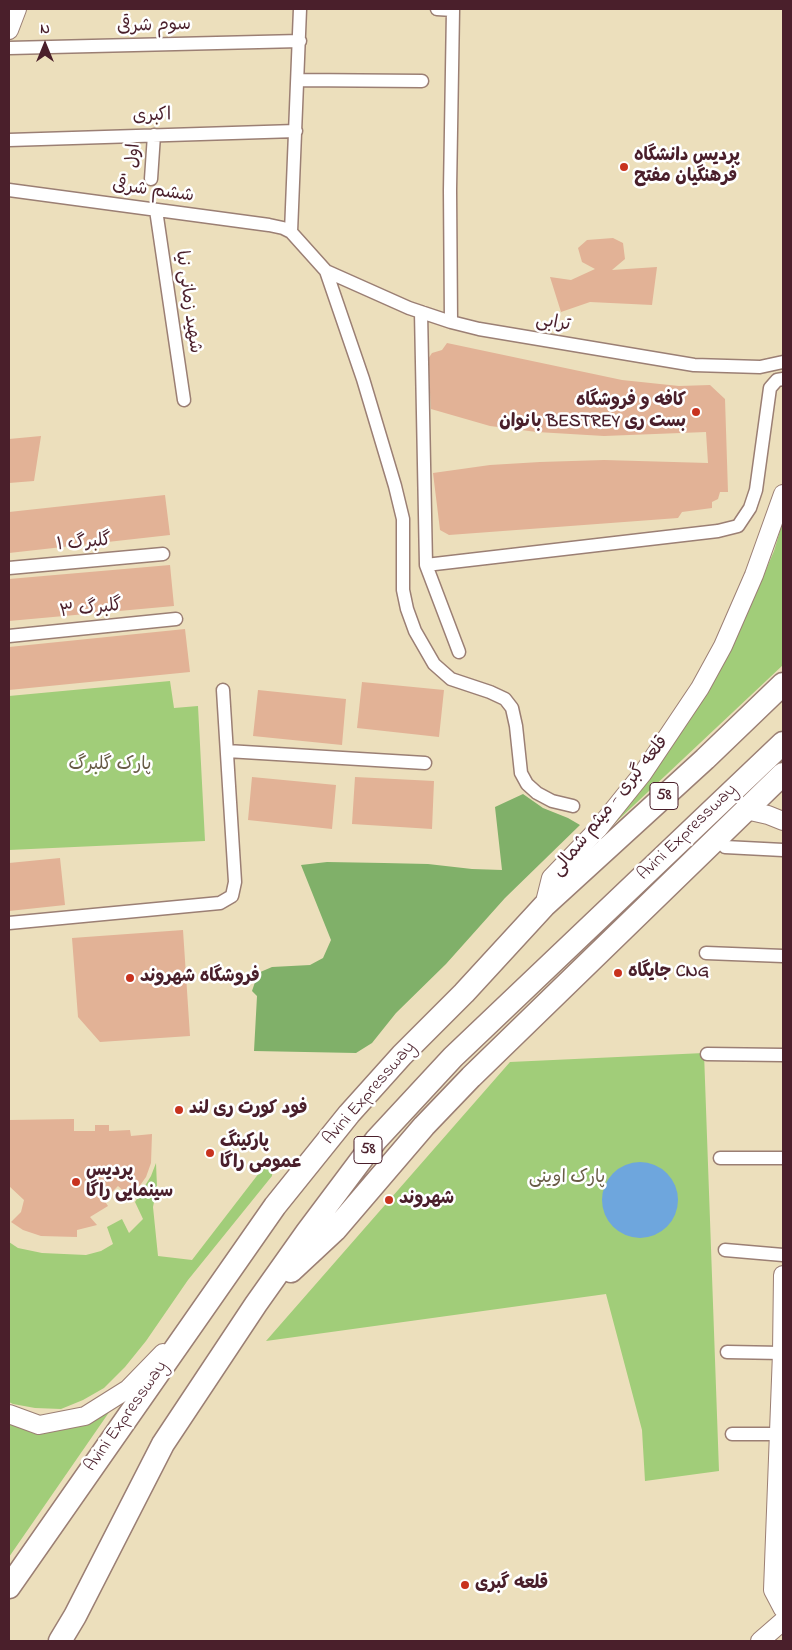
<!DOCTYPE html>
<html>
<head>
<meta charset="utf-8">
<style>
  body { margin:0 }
  #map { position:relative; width:792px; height:1650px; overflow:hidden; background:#ecdfbc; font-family:"Indie Flower",sans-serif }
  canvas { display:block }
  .frame { position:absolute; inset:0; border:10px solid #4a1f2b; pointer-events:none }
  .north { position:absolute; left:20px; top:20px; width:50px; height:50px; -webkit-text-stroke:4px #fff; paint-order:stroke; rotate:0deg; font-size:14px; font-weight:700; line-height:20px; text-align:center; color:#4a1f2b }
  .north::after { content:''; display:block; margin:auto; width:18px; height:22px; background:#4a1f2b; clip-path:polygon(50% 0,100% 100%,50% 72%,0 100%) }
</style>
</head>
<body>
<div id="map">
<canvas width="792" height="1650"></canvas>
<div class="frame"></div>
<div class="north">N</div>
</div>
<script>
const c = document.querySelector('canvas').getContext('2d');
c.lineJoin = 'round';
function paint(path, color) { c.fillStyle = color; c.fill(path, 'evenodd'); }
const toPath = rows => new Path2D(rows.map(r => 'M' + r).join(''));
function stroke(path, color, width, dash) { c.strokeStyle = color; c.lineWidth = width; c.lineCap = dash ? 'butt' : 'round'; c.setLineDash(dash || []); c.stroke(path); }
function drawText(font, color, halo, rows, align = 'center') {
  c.font = font + ' "Indie Flower","Playpen Sans Arabic",sans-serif'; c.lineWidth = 5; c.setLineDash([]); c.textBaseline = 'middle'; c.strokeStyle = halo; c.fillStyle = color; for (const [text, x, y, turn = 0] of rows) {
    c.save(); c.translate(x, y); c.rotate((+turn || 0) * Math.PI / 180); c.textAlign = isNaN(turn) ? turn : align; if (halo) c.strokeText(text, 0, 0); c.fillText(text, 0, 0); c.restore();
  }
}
paint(toPath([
  [783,521,783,665,599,838,739,632,774,551],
  [170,681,174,708,198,706,205,841,9,850,9,696],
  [704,1053,719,1471,645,1481,642,1430,606,1294,266,1341,510,1062],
  [273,1160,272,1176,188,1280,146,1341,125,1367,104,1388,83,1400,61,1409,35,1408,13,1404,9,1402,9,1242,18,1248,42,1253,86,1255,101,1251,113,1244,107,1227,122,1219,129,1233,143,1219,135,1202,151,1176,156,1163,157,1187,153,1207,158,1256,192,1260,266,1164],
  [112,1408,9,1557,9,1424,27,1430]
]), '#a1cd79');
paint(toPath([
  [523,794,543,808,568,818,580,825,505,898,446,964,396,1013,372,1043,356,1053,254,1051,257,996,252,991,258,973,272,967,310,965,323,958,331,940,301,865,327,862,384,863,428,864,472,869,502,870,495,807]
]), '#80b069');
paint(toPath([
  '602 1200a38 38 0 1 1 76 0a38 38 0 1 1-76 0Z'
]), '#6ea6dd');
paint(toPath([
  [613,238,623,243,625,259,612,270,657,267,652,305,590,302,561,312,550,277,571,280,595,269,582,262,578,248,587,240],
  [447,343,622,380,679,386,710,385,725,399,728,492,720,492,718,499,712,502,712,508,682,512,678,518,449,535,440,530,433,473,490,465,540,462,604,460,708,463,706,432,604,436,537,432,490,426,431,409,428,359,432,353,442,350],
  [41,436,34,481,9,483,9,439],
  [165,495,170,535,9,553,9,512],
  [170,565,174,606,9,621,9,579],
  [185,629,190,672,9,690,9,647],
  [362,682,444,690,439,737,357,728],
  [258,690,346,699,342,745,253,736],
  [252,777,336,785,332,829,248,820],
  [355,777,434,781,432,829,352,824],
  [60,858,65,905,9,911,9,863],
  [183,930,190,1036,100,1042,78,1017,72,938],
  [74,1119,74,1131,95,1131,95,1125,109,1125,109,1131,130,1130,131,1136,152,1134,151,1163,146,1177,131,1198,118,1186,104,1200,108,1206,90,1217,97,1225,77,1230,77,1237,41,1236,23,1230,11,1222,21,1212,24,1200,9,1186,9,1120]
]), '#e2b296');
const street = toPath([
  [437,9,453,10,450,190,451,322],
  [9,48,300,41],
  [298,80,422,81],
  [9,140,296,131],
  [151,179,154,135],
  [9,190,269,225,283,228,291,232,326,271,363,379,395,486,403,519,403,590,407,609,415,631,434,664,451,679,490,692,505,699,512,708,516,726,521,773,527,784,537,793,552,801,573,806],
  [156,210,184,400],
  [291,232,300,9],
  [326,271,409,308,451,322,479,329,694,365,760,367,783,362],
  [421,312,426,565,459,652],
  [426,565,718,531,738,526,750,508,756,490,770,388,777,380,783,379],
  [9,568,163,554],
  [9,636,176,619],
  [227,751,425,763],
  [725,847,783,850],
  [9,923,220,903,232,896,235,882,223,690],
  [706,953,783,956],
  [707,1054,783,1055],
  [720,1158,783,1158],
  [725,1250,783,1255],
  [727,1352,782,1353],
  [732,1434,779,1434]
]);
const secondary = toPath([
  [9,30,17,9],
  [746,810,768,815,783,821],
  [544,906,551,878,598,829,643,773,700,688,723,646,754,575,783,494],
  [783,1275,782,1353,773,1590,783,1609],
  [9,1414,39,1425,85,1416,128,1389,163,1353],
  [760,1641,783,1621]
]);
const highway = toPath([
  [291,1271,335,1230,424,1126,471,1077,783,774],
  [9,1587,275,1206,349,1114,402,1055,464,993,544,906,705,759,783,684],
  [60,1641,75,1616,163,1444,256,1304,307,1232,376,1140,453,1057,783,743]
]);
stroke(street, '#9b7f74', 15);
stroke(secondary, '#9b7f74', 20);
stroke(highway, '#9b7f74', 25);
stroke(street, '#fff', 12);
stroke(secondary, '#fff', 18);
stroke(highway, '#fff', 22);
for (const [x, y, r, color] of [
  [624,167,5,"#c8321e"],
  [696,412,5,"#c8321e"],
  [618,973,5,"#c8321e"],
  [130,978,5,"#c8321e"],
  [179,1110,5,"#c8321e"],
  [210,1153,5,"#c8321e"],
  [76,1182,5,"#c8321e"],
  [389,1200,5,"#c8321e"],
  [465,1585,5,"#c8321e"]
]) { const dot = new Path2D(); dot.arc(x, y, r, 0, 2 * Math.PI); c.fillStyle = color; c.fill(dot); stroke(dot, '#fff', 2); }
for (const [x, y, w] of [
  [664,796,28],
  [368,1150,28]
]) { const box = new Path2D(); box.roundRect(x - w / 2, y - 13.5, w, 27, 4); c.fillStyle = '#fff'; c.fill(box); stroke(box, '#4a1f2b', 1); }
drawText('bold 16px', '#4a1f2b', null, [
  ["58",664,796],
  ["58",368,1150]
]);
drawText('18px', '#4a1f2b', '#fff', [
  ["سوم شرقی",154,27,-2],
  ["اکبری",152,117,-2],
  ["اول",135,156,-86],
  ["ششم شرقی",153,192,8],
  ["شهید زمانی نیا",187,302,82],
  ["ترابی",553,324,9],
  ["گلبرگ ۱",84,544,-5],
  ["گلبرگ ۳",91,610,-6],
  ["قلعه گبری - میثم شمالی",611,807,-51],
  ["Avini Expressway",688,833,-44],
  ["Avini Expressway",370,1094,-49],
  ["Avini Expressway",127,1417,-55]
]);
drawText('bold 18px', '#4a1f2b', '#fff', [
  ["پردیس دانشگاه",634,157],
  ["فرهنگیان مفتح",634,178],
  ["کافه و فروشگاه",686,402,"right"],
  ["بانوان BESTREY بست ری",686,423,"right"],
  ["جایگاه CNG",628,973],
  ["فروشگاه شهروند",140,978],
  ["فود کورت ری لند",189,1110],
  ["پارکینگ",220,1143],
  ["عمومی راگا",220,1164],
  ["پردیس",86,1172],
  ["سینمایی راگا",86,1193],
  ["شهروند",399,1200],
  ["قلعه گبری",475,1585]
], 'left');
drawText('18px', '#685c46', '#fff', [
  ["پارک گلبرگ",110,766],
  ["پارک اوینی",567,1179]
]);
</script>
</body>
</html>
